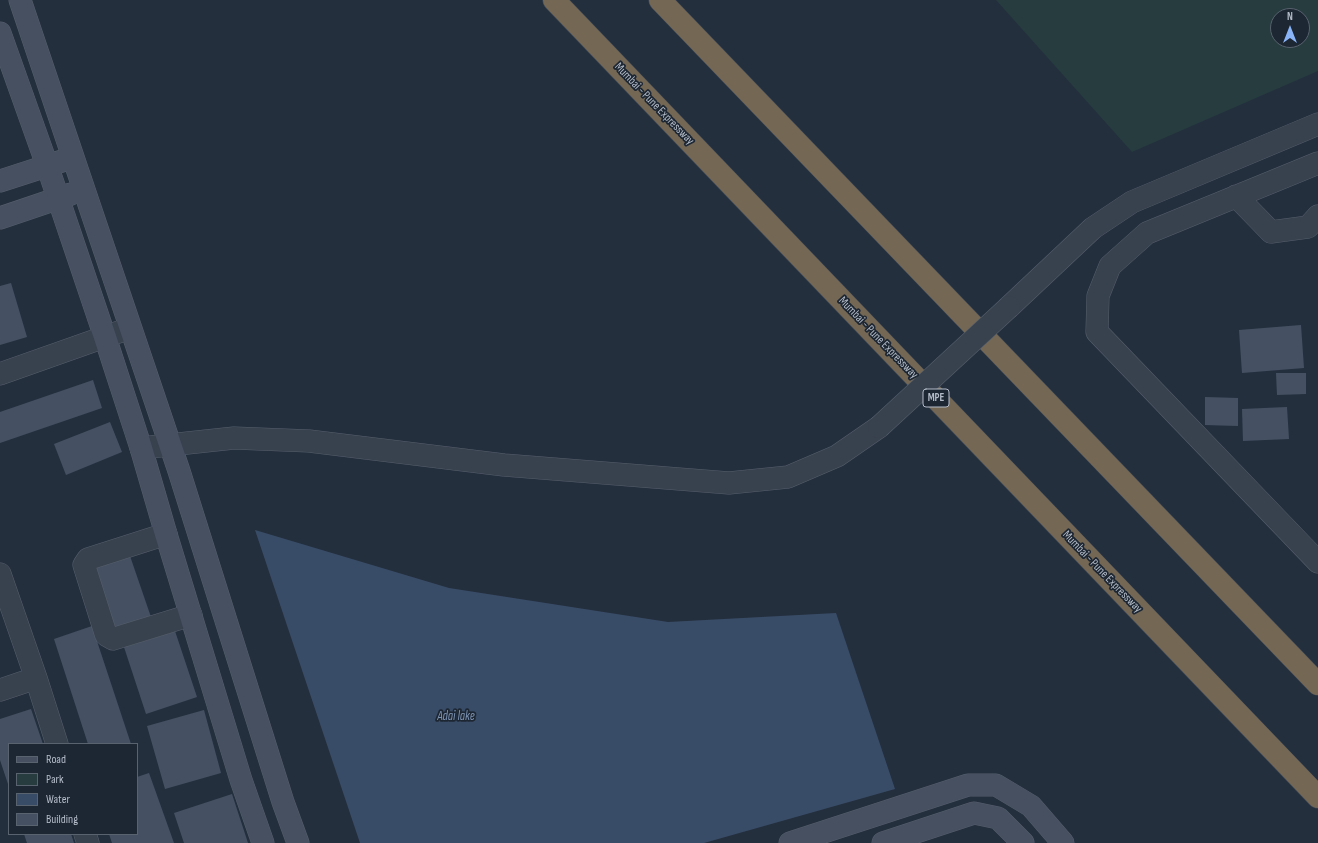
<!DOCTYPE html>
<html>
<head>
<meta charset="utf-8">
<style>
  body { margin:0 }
  #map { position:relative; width:1318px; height:843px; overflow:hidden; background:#242f3e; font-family:"Sofia Sans Condensed",sans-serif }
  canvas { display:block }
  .legend { position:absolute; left:8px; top:743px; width:130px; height:92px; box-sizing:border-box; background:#1d2633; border:1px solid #59626f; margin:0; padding:5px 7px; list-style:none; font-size:12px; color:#b4bcc9 }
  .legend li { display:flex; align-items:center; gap:8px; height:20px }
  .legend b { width:20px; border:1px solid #59626f }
  .north { position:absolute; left:1270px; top:8px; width:40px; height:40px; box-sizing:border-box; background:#1d2633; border:1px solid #59626f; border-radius:50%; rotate:0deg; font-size:11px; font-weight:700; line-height:16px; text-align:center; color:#b4bcc9 }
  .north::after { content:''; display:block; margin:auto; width:14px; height:18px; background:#8ab4f8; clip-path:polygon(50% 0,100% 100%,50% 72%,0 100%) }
</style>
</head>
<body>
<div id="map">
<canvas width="1318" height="843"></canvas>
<ul class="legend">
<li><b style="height:5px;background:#465061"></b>Road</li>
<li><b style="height:11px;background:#263c3f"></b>Park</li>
<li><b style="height:11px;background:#394c67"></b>Water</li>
<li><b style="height:11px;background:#455162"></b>Building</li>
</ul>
<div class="north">N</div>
</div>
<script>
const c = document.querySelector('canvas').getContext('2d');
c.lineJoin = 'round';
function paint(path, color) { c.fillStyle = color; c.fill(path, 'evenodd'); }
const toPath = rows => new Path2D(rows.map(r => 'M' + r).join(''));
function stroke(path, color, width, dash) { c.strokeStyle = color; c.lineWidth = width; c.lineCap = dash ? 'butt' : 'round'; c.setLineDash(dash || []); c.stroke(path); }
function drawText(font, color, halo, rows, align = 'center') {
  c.font = font + ' "Sofia Sans Condensed",sans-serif'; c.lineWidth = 3.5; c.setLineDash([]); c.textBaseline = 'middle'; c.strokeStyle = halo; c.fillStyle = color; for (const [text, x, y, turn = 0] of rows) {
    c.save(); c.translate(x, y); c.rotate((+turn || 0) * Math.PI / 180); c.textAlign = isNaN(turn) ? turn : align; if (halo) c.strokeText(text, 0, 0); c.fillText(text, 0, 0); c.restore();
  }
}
paint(toPath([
  [996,0,1318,0,1318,71,1132,152],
  [1278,16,1302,16,1302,40,1278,40]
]), '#263c3f');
paint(toPath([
  [255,530,449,588,668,622,836,613,895,789,704,843,360,843]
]), '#394c67');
paint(toPath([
  [11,283,27,337,0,345,0,286],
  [1301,325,1304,368,1242,373,1239,330],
  [1276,373,1306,373,1306,394,1277,395],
  [93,380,102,408,0,443,0,412],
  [1205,397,1238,398,1238,426,1205,425],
  [1287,407,1289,439,1243,441,1242,409],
  [110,422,122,452,66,475,54,444],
  [130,556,152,620,113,633,91,569],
  [92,626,131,744,88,744,54,639],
  [174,628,197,697,146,714,123,644],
  [31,709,43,744,9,744,9,787,0,760,0,719],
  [204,710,221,773,165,789,147,726],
  [149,773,174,843,112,843,109,834,137,834,137,777],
  [232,794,248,843,184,843,174,813],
  [24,834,71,834,74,843,27,843]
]), '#455162');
const street = toPath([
  [1318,163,1147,233,1110,266,1098,296,1097,332,1318,562],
  [1236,196,1271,232,1308,227,1318,216],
  [1009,307,1093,228,1132,202,1318,124],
  [0,374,130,328],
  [141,448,234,438,309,441,504,465,729,483,788,477,837,456,879,427],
  [166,534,88,559,84,565,106,635,113,639,191,615],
  [0,574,36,678,57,744],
  [0,690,36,678],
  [85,834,88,843]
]);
const secondary = toPath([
  [20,0,179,471,283,802,298,843],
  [0,33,47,165,105,337,141,448,166,534,241,780,263,843],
  [0,181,62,161],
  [0,218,71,194],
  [790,843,968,785,996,785,1031,806,1063,843],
  [883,843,974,813,998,818,1023,843]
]);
const highway = toPath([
  [554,0,1318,797],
  [660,0,1318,684]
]);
stroke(street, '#565f6c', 23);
stroke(secondary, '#565f6c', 23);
stroke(highway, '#434c59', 23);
stroke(street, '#38414e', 22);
stroke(secondary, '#465061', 22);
stroke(highway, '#746855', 22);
const streetBridge = toPath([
  [879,427,1009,307]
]);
stroke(streetBridge, '#565f6c', 23, []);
stroke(streetBridge, '#38414e', 22);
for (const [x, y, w] of [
  [936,398,26]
]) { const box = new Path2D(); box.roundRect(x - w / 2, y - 9, w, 18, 3); c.fillStyle = '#1d2633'; c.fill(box); stroke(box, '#b4bcc9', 1); }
drawText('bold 11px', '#b4bcc9', null, [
  ["MPE",936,398]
]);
drawText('12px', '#b4bcc9', '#1d2633', [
  ["Mumbai - Pune Expressway",654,104,46],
  ["Mumbai - Pune Expressway",878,338,46],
  ["Mumbai - Pune Expressway",1102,572,46]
]);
drawText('italic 13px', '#7c92b1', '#1d2633', [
  ["Adai lake",456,717]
]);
</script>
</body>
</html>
